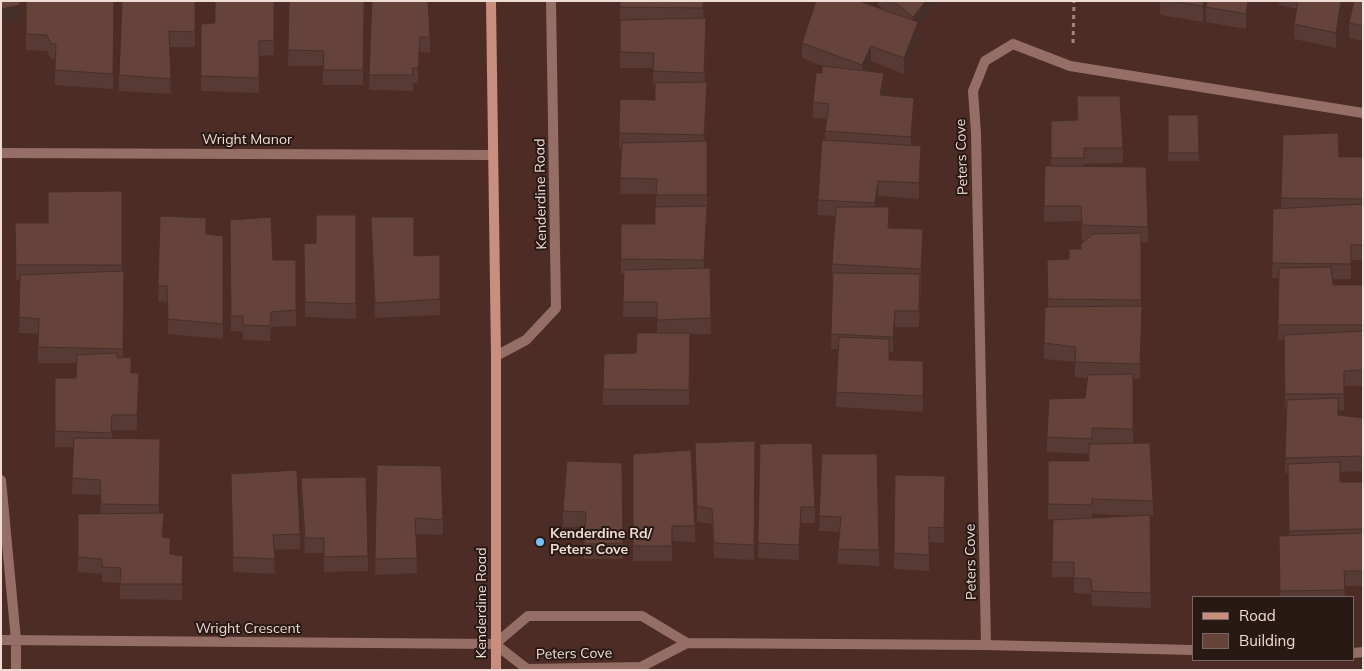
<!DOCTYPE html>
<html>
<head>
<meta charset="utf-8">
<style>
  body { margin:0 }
  #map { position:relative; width:1364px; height:671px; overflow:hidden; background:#4c2c24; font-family:Mulish,sans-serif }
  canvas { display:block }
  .frame { position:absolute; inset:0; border:2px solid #f0dbd5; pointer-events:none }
  .legend { position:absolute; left:1192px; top:596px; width:162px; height:65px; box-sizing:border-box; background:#281915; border:1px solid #786762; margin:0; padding:6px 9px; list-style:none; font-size:15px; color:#f0dbd5 }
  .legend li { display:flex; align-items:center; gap:10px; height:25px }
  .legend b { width:25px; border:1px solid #786762 }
</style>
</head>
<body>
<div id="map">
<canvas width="1364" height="671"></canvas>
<div class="frame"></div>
<ul class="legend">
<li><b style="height:6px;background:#ca8e7f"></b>Road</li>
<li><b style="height:14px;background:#65433b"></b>Building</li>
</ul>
</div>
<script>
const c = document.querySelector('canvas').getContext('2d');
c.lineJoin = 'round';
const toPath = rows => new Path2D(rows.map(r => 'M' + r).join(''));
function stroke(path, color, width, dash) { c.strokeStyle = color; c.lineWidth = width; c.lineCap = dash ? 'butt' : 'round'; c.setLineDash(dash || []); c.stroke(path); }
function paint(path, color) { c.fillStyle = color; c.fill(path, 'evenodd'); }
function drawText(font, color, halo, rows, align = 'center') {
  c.font = font + ' Mulish,sans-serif'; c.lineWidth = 4; c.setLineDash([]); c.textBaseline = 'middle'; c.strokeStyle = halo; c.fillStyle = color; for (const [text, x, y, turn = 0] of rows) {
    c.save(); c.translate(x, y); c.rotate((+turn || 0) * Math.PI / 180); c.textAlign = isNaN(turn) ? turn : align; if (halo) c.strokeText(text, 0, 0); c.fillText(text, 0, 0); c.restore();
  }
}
stroke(toPath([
  [1073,43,1074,1]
]), '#a0867f', 3, [4, 4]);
stroke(toPath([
  [1,153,492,155],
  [496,356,526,340,556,308,551,1],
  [1,480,16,640,16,670],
  [1,640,495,644],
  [495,644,527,669,641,667,687,643,986,645,1193,650],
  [495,644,528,616,642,616,687,643],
  [986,645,976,133,973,91,985,61,1013,44,1070,66,1363,113],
  [1353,653,1363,652]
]), '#956f66', 10);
stroke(toPath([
  [491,1,496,356,496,670]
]), '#ca8e7f', 10);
paint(toPath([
  [26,1,114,1,113,89,55,85,55,59,51,59,47,51,26,50],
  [195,1,195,47,169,47,171,94,119,91,119,75],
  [274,1,274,55,259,56,259,93,201,91,201,24,215,23],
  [289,1,365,1,363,85,323,85,323,66,288,66],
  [372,1,430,37,430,53,420,52,418,83,413,83,413,91,369,90],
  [620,1,704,1,703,19,706,34,705,82,707,97,705,142,707,141,707,221,704,268,710,268,711,334,690,334,689,405,603,405,603,389,636,353,657,333,657,317,623,317,624,274,621,274,621,224,655,224,656,207,656,194,620,194,622,148,619,148,620,99,655,100,655,86,653,86,653,68,620,68],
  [878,1,939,1,918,26,918,38,904,74,871,61,867,71,884,88,882,96,914,114,912,146,921,161,919,199,878,196,876,207,889,222,889,228,923,244,919,327,895,327,893,352,889,352,889,360,923,361,923,412,836,407,838,349,831,349,833,279,832,279,832,264,835,216,818,215,818,200,825,140,825,131,827,119,813,118,813,102,822,73,822,66,802,58,802,43,886,11,878,5],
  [1160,1,1206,1,1203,22,1160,15],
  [1207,1,1251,1,1246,29,1206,22,1206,7],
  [1279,1,1344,1,1336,48,1294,39,1294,24,1297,9,1279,5],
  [1363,1,1363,41,1349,38,1349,23],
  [1077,96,1123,148,1123,163,1084,164,1084,166,1148,227,1148,242,1141,242,1141,306,1142,322,1140,379,1133,379,1133,443,1153,501,1153,516,1150,516,1151,608,1092,606,1091,594,1074,593,1074,577,1052,577,1052,562,1057,520,1048,519,1048,461,1089,461,1089,454,1047,452,1047,437,1085,398,1088,378,1075,377,1075,362,1044,359,1044,343,1048,307,1047,260,1069,259,1081,249,1081,244,1085,241,1082,241,1081,221,1044,222,1044,206,1051,166,1051,121,1077,120],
  [1092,514,1140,516,1092,518],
  [1168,115,1198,115,1199,161,1168,161],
  [1283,135,1339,157,1363,157,1363,260,1351,260,1351,279,1332,279,1333,285,1363,285,1363,386,1344,386,1344,410,1338,410,1338,415,1363,418,1363,471,1340,472,1340,482,1363,482,1363,586,1344,586,1345,597,1280,597,1279,536,1289,535,1288,473,1285,473,1287,409,1285,409,1284,340,1278,340,1279,278,1272,278,1273,209,1281,208],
  [122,191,122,271,124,271,123,358,139,389,137,430,112,430,112,438,160,454,159,513,164,528,163,537,170,554,183,571,182,600,120,599,120,583,102,582,102,574,78,572,78,514,101,514,100,495,72,494,73,447,55,447,55,378,76,378,77,363,38,363,38,334,19,333,20,280,16,280,15,223,48,223],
  [356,215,356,319,305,317,304,244,316,243],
  [160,216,206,234,223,236,223,339,168,334,167,302,158,301],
  [371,217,414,256,440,255,440,315,375,318],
  [230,220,273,260,296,260,296,326,271,327,270,341,243,340,243,332,231,331],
  [755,441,754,560,714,558,712,524,697,522,695,443],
  [760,444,815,507,815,523,801,523,799,560,758,558],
  [633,454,695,526,695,542,672,541,672,561,633,561],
  [822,454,879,550,879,566,838,564,838,549,840,532,819,531],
  [622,463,623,559,584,559,585,527,563,527,563,511],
  [377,465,443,520,443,535,416,534,417,573,375,575],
  [231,474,300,534,300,549,274,550,275,574,233,572],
  [895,475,945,476,944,543,929,542,929,571,894,569],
  [301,478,368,556,368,571,324,572,324,553,305,553,301,493]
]), '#573a33');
paint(toPath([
  [926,1,939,1,918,26,918,38,904,74,904,58,913,32,913,17],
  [1204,1,1206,1,1203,22,1203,6],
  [1248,1,1251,1,1246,29,1246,14],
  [1341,1,1344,1,1336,48,1336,33],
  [20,5,20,20,1,24,1,9],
  [706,18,706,34,704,88,704,73],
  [420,37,420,52,418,83,418,68],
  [871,46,871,61,862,81,862,65],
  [884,73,884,88,880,111,880,95],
  [707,82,707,97,704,150,704,135],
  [914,98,914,114,911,153,911,137],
  [921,146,921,161,919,199,919,183],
  [878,181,878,196,875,218,875,203],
  [707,206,707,221,704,275,704,260],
  [923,229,923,244,921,284,921,269],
  [920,274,920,290,919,327,919,311],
  [1142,306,1142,322,1140,379,1140,364],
  [895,311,895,327,893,352,893,337],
  [139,373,139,389,137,430,137,415],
  [801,507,801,523,799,560,799,545],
  [164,513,164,528,162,552,162,537],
  [183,556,183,571,182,600,182,584]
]), '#472f29');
const building = toPath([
  [1,1,19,1,20,5,1,9,1,1],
  [26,1,114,1,113,74,55,70,56,44,51,44,47,35,26,34,26,1],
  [122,1,195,1,195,32,169,31,171,79,119,75,122,1],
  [215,1,274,1,274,40,259,41,259,78,201,76,201,24,215,23,215,1],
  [289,1,364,1,363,70,323,70,324,51,288,50,289,1],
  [372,1,428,1,430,37,420,37,418,68,412,68,413,75,369,75,372,1],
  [620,1,703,1,703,8,620,7,620,1],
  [816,1,859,1,918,22,904,58,871,46,862,65,802,43,816,1],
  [893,1,926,1,913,17,893,1],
  [1167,1,1204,1,1203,6,1167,1],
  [1207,1,1248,1,1246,14,1206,7,1207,1],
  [1298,1,1341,1,1336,33,1294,24,1298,1],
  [1354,1,1363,1,1363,26,1349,23,1354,1],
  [706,18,704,73,653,71,654,53,620,52,620,20,706,18],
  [822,66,884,73,880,95,914,98,911,137,825,131,829,104,813,102,816,73,822,73,822,66],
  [707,82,704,135,619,133,620,99,655,100,655,83,707,82],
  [1077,96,1120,96,1123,148,1084,148,1084,158,1051,158,1051,121,1078,120,1077,96],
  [1168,115,1198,115,1199,153,1168,153,1168,115],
  [1338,133,1339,157,1363,157,1363,199,1281,198,1283,135,1338,133],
  [822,140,921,146,919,183,878,181,875,203,818,200,822,140],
  [707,141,707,195,656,195,657,179,620,178,622,143,707,141],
  [1045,166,1146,167,1148,227,1082,225,1081,206,1044,206,1045,166],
  [122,191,122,265,16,265,15,223,48,223,48,192,122,191],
  [1363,204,1363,245,1351,245,1351,264,1272,263,1273,209,1363,204],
  [707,206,704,260,621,259,621,224,655,224,655,207,707,206],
  [836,207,889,207,888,228,923,229,921,269,832,264,836,207],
  [316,215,356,215,356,304,305,302,304,244,316,243,316,215],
  [160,216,206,218,206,234,223,236,223,324,168,319,167,286,158,286,160,216],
  [271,217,273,260,296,260,296,310,271,312,270,326,243,325,243,316,231,316,230,220,271,217],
  [371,217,414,217,414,256,440,255,440,299,375,303,371,217],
  [1141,233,1141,300,1048,299,1047,260,1069,259,1069,249,1081,249,1081,244,1093,234,1141,233],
  [1331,267,1333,285,1363,285,1363,325,1278,325,1279,268,1331,267],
  [710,268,711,318,657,320,657,302,623,302,624,270,710,268],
  [124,271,123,349,38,347,39,319,19,317,20,275,124,271],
  [833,273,920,274,919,311,895,311,893,337,831,334,833,273],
  [1142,306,1140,364,1075,362,1076,347,1044,343,1045,307,1142,306],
  [1363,331,1363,370,1344,371,1344,394,1285,394,1284,335,1363,331],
  [637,333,690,333,689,390,603,389,604,354,636,353,637,333],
  [839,337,889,339,889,360,923,361,923,396,836,392,839,337],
  [117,353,117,358,131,357,131,373,139,373,137,415,112,415,111,433,55,431,55,378,76,378,77,355,117,353],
  [1133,374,1133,429,1092,428,1092,439,1047,437,1049,399,1085,398,1088,375,1133,374],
  [1338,398,1338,415,1363,418,1363,456,1285,458,1287,400,1338,398],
  [74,438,160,439,159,505,101,504,100,480,72,478,74,438],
  [755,441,754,545,714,543,712,509,697,506,695,443,755,441],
  [812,443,815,507,801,507,799,545,758,543,760,444,812,443],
  [1150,443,1153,501,1092,499,1092,505,1048,504,1048,461,1089,461,1089,444,1150,443],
  [691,450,695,526,672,526,672,546,633,546,633,454,691,450],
  [822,454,877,454,879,550,838,549,841,517,819,516,822,454],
  [567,461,622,463,623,543,584,544,586,512,563,511,567,461],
  [1340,462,1340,482,1363,482,1363,529,1289,531,1288,464,1340,462],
  [377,465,441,466,443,520,415,518,417,558,375,559,377,465],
  [297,470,300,534,273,535,275,559,233,557,231,474,297,470],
  [895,475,945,476,944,528,929,527,929,555,894,553,895,475],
  [366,477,368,556,324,557,324,538,305,538,301,478,366,477],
  [164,513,162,537,170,538,170,554,183,556,182,584,120,584,121,568,102,567,102,559,78,557,78,514,164,513],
  [1150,515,1151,593,1092,591,1091,579,1074,578,1074,562,1052,562,1053,520,1150,515],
  [1363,533,1363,571,1344,571,1345,590,1280,591,1279,536,1363,533]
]);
paint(building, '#65433b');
stroke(building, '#472f29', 1);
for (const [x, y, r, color] of [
  [540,542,5,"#79bff8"]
]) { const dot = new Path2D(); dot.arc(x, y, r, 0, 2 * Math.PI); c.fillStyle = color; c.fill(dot); stroke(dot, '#281915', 2); }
drawText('14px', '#f0dbd5', '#281915', [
  ["Wright Manor",247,140],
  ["Peters Cove",962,157,-92],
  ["Kenderdine Road",541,194,-91],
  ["Peters Cove",971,562,-91],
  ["Kenderdine Road",482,603,-90],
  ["Wright Crescent",248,629],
  ["Peters Cove",574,654,-1]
]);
drawText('bold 14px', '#f0dbd5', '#281915', [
  ["Kenderdine Rd/",550,534],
  ["Peters Cove",550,550]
], 'left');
</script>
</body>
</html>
